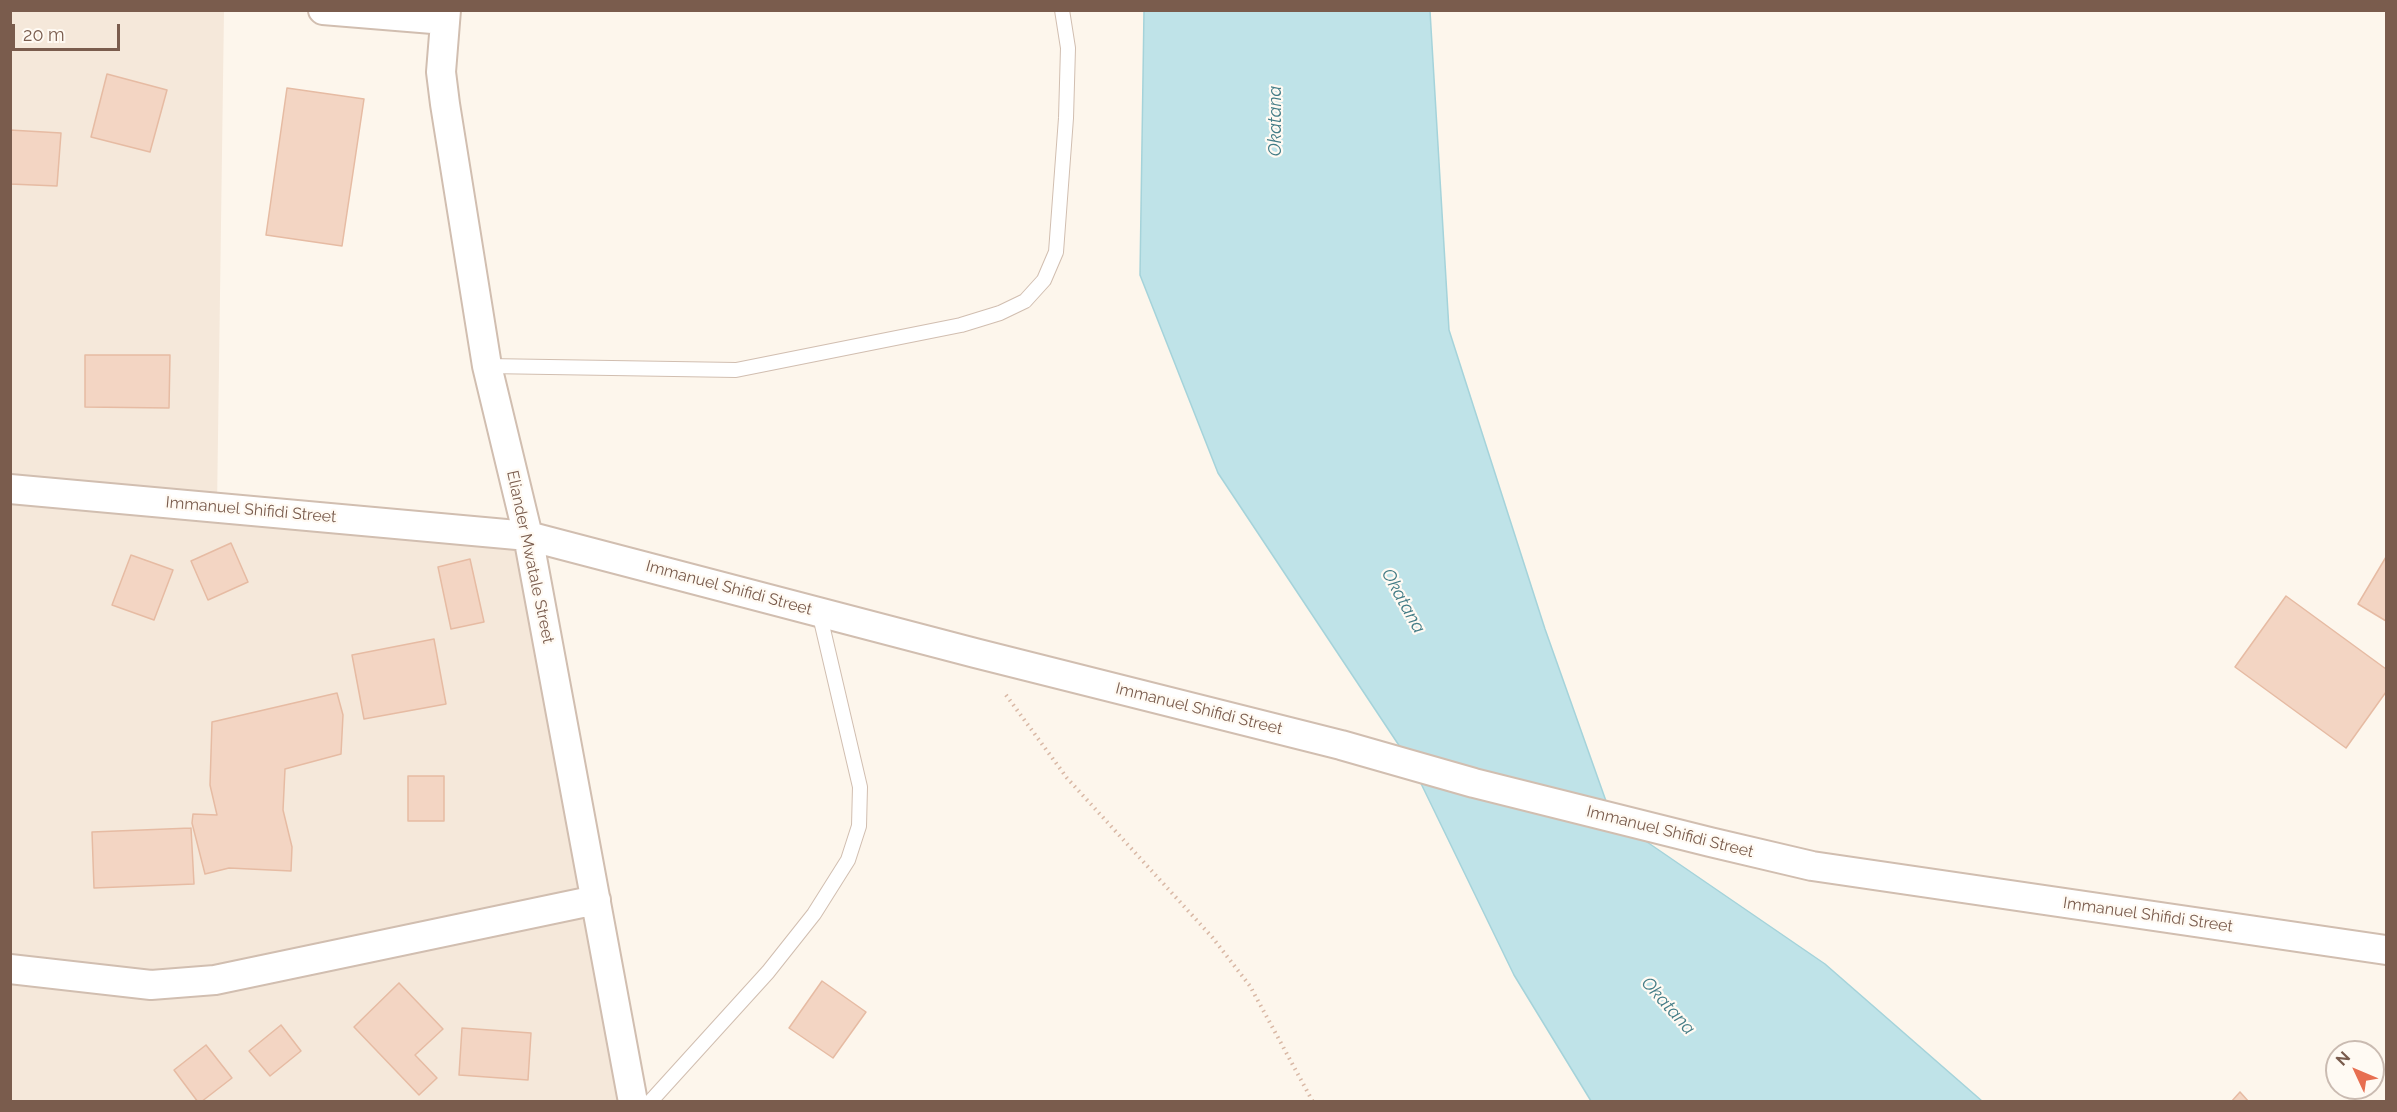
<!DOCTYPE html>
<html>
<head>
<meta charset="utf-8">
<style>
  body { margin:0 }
  #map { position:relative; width:2397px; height:1112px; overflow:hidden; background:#fdf6ec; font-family:Raleway,sans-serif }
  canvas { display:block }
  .frame { position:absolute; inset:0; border:12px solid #7a5c4d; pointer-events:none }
  .north { position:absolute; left:2325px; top:1040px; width:60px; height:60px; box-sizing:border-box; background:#fffaf3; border:2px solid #cabbb1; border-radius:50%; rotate:314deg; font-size:16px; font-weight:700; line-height:24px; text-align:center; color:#7a5c4d }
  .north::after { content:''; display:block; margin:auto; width:21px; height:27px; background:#e76f51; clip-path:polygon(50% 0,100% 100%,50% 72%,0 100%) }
  .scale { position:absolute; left:12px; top:24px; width:108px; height:27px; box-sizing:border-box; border:3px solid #7a5c4d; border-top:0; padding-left:8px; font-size:18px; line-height:21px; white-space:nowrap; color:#7a5c4d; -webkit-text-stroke:4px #fffaf3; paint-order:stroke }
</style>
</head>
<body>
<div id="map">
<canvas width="2397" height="1112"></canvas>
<div class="frame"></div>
<div class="north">N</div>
<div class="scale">20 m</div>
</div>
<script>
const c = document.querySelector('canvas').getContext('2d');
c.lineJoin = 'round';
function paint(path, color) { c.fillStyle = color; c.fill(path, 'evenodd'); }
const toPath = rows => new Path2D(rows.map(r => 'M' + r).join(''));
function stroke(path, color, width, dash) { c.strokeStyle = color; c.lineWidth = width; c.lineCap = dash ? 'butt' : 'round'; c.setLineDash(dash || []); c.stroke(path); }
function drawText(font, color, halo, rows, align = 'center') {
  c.font = font + ' Raleway,sans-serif'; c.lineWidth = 4.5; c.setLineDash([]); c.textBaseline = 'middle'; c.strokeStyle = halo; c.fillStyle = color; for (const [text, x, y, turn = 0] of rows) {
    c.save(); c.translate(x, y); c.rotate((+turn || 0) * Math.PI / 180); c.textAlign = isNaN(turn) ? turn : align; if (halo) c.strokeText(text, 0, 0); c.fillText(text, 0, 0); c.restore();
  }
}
paint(toPath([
  [10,11,224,11,217,507,528,536,633,1101,11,1101]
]), '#f5e8da');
const water = toPath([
  [1144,11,1430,11,1449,330,1545,629,1612,818,1825,964,1982,1101,1591,1101,1514,975,1412,765,1218,473,1140,275,1144,11]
]);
paint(water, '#bfe3e8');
stroke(water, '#a5d3da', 1.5);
const building = toPath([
  [107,74,167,90,150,152,91,137,107,74],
  [287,88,364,99,342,246,266,235,287,88],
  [10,130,61,133,57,186,10,184,10,130],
  [85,355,170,355,169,408,85,407,85,355],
  [231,543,248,582,208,600,191,561,231,543],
  [131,555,173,570,154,620,112,605,131,555],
  [2386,557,2386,621,2358,604,2386,557],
  [470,559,484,622,451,629,438,567,470,559],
  [2286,596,2386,669,2386,692,2346,748,2235,667,2286,596],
  [434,639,446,704,364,719,352,655,434,639],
  [337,693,343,715,341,754,285,769,283,810,292,847,291,871,229,868,205,874,192,823,193,814,217,815,210,785,212,722,337,693],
  [408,776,444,776,444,821,408,821,408,776],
  [191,828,194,884,94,888,92,832,191,828],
  [822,981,866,1012,833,1058,789,1028,822,981],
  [399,983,443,1029,415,1055,437,1078,419,1095,354,1027,399,983],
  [281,1025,301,1051,270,1076,249,1051,281,1025],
  [462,1028,531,1033,528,1080,459,1075,462,1028],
  [206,1045,232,1078,201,1102,198,1102,174,1070,206,1045],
  [2240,1092,2249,1102,2231,1102,2240,1092]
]);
paint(building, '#f3d5c3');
stroke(building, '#e6bba3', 1.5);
const lane = toPath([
  [487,366,736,370,961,325,1000,313,1025,301,1044,280,1056,252,1066,118,1068,48,1062,10],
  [650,1102,768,972,814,914,848,860,859,826,860,787,819,612]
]);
const street = toPath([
  [323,10,445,20],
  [446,10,441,72,445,104,487,366,528,536,633,1102],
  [10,489,528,536,975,653,1341,745,1474,783,1710,842,1812,866,2386,950],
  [10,969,151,985,215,980,596,900]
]);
stroke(lane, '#d1beb0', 16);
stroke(street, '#d1beb0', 32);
stroke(toPath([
  [1006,695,1067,778,1212,937,1250,986,1313,1102]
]), '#d9b8a5', 4, [1.5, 4.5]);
stroke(lane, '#fff', 14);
stroke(street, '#fff', 28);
drawText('16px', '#7a5c4d', '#fffaf3', [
  ["Immanuel Shifidi Street",251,510,5],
  ["Eliander Mwatale Street",530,557,78],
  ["Immanuel Shifidi Street",729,588,15],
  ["Immanuel Shifidi Street",1199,709,14],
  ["Immanuel Shifidi Street",1670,832,14],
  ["Immanuel Shifidi Street",2148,915,8]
]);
drawText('italic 18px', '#437c86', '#fffaf3', [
  ["Okatana",1276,121,-90],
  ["Okatana",1403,601,61],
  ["Okatana",1668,1006,48]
]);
</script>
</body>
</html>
